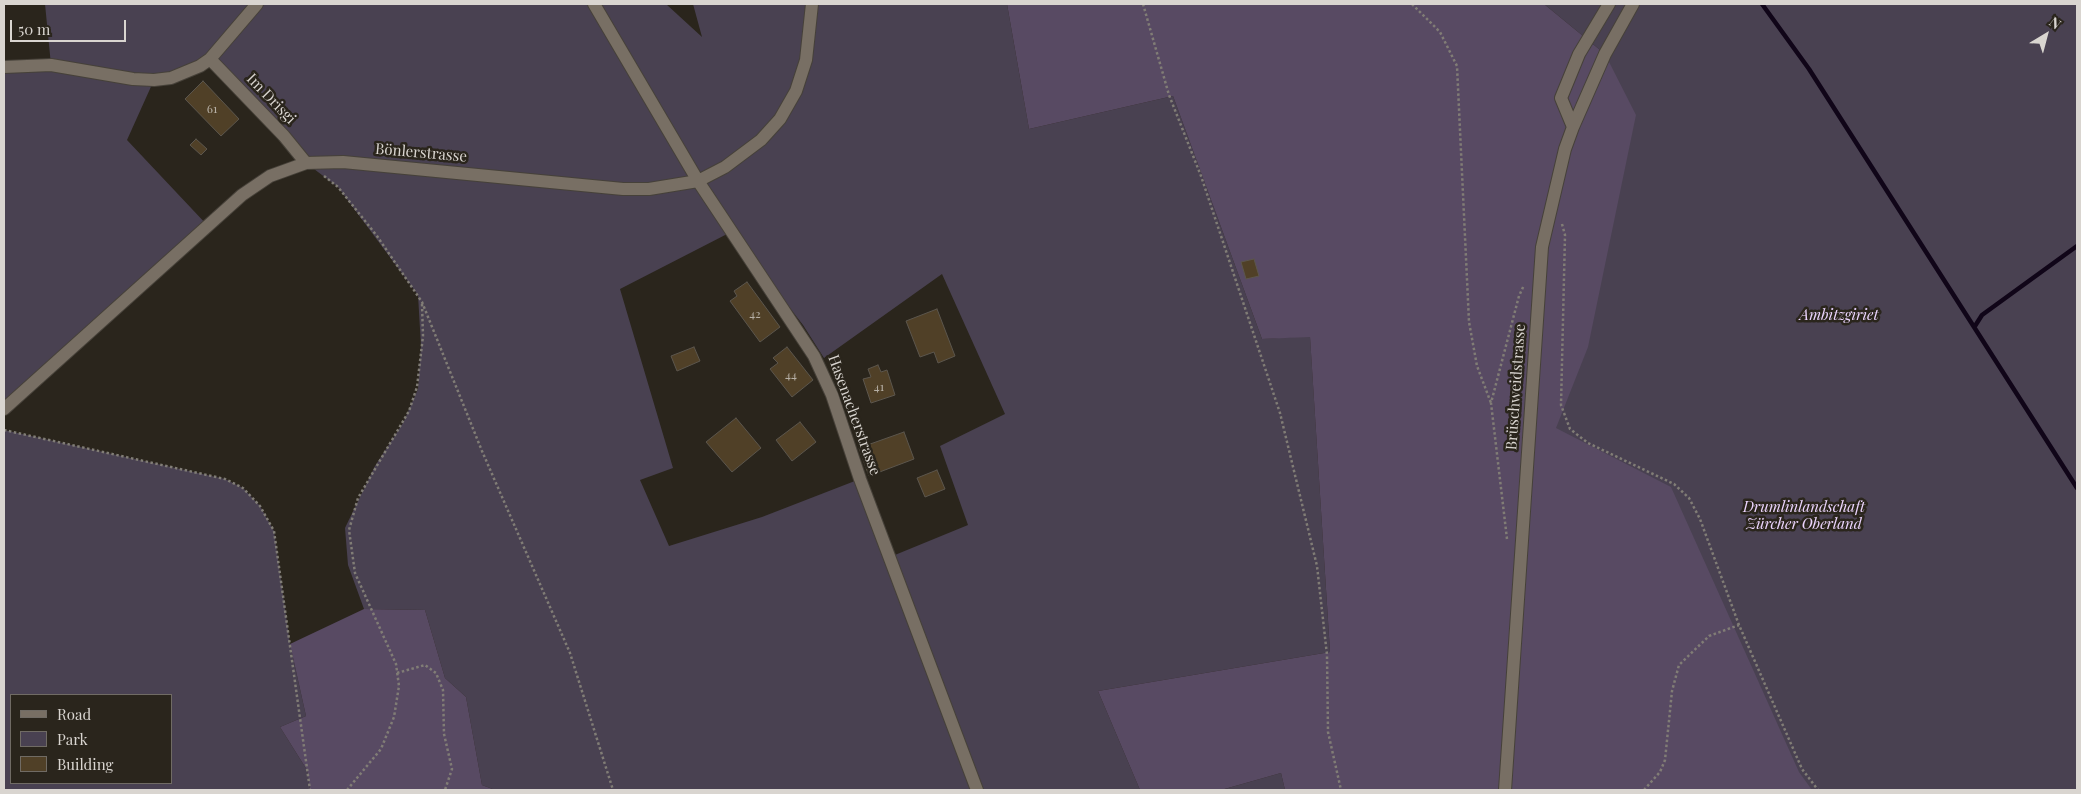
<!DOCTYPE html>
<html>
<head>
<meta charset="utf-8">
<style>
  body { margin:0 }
  #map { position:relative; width:2081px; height:794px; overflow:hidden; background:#2a251c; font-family:"Playfair Display",serif }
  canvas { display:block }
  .frame { position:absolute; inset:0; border:5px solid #d9d5d0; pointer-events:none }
  .legend { position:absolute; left:10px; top:694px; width:162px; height:90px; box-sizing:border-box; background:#2a251c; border:1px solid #706b64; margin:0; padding:6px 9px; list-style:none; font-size:15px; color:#d9d5d0 }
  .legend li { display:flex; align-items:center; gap:10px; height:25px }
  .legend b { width:25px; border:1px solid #706b64 }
  .north { position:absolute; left:2021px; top:10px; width:50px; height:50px; -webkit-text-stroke:4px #2a251c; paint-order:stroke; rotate:37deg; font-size:14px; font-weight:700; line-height:20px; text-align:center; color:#d9d5d0 }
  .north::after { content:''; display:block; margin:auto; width:18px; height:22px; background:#d9d5d0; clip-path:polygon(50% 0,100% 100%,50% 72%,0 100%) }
  .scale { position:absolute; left:10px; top:20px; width:116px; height:22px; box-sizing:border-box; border:2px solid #d9d5d0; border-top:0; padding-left:6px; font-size:15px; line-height:18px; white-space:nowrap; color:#d9d5d0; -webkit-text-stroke:4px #2a251c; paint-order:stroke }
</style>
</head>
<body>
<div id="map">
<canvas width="2081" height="794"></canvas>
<div class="frame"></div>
<ul class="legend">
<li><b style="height:6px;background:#786f64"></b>Road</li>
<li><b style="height:14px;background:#494151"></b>Park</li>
<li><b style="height:14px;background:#504027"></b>Building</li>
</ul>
<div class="north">N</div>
<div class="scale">50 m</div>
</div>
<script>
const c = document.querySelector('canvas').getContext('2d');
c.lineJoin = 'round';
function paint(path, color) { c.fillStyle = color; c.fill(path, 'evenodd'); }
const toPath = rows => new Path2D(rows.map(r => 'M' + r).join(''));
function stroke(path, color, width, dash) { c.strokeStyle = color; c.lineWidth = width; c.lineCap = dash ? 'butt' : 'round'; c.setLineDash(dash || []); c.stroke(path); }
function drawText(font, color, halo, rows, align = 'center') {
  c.font = font + ' "Playfair Display",serif'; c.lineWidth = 5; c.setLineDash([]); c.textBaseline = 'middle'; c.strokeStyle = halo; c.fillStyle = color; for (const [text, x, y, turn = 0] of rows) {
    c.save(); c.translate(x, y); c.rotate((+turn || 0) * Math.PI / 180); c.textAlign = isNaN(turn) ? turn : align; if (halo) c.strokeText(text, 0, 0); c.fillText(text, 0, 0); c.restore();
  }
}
paint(toPath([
  [45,4,666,4,702,37,693,4,1007,4,1029,129,1173,96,1262,339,1310,336,1330,652,1098,691,1140,790,495,790,482,785,466,697,445,678,425,610,364,609,348,565,345,528,375,466,403,423,418,389,421,346,418,295,338,187,306,163,210,59,154,80,127,140,208,226,4,409,4,67,51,65],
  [731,232,803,325,824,358,942,274,1005,414,940,446,968,525,890,557,860,479,762,517,669,546,640,480,673,468,620,289],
  [1544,4,2077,4,2077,790,1508,790,1605,54],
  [4,430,225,479,243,488,260,506,274,531,290,644,306,716,280,727,307,770,310,790,4,790],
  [11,695,171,695,171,783,11,783],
  [1281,773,1285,790,1221,790]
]), '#494151');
paint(toPath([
  [1007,4,1544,4,1605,54,1636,115,1588,347,1556,428,1671,487,1799,772,1812,790,1285,790,1281,773,1221,790,1140,790,1098,691,1330,652,1310,337,1262,339,1173,96,1029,129],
  [364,609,425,610,445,678,466,697,482,785,495,790,310,790,307,770,280,727,306,716,290,644]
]), '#584a63');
stroke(toPath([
  [1762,4,1809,69,2077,488],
  [1975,326,1982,315,2077,246]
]), '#100518', 4.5);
const building = toPath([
  [203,81,239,119,221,136,185,99,203,81],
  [196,139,207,149,201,155,190,145,196,139],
  [1254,259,1259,276,1246,279,1241,262,1254,259],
  [747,282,780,327,760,342,730,301,737,296,734,291,747,282],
  [937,309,955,356,938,363,934,352,920,357,906,321,937,309],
  [694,347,700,361,677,371,671,356,694,347],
  [787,347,813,380,792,397,770,369,778,363,773,358,787,347],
  [878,365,881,372,887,370,895,395,871,403,863,379,871,377,868,369,878,365],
  [736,418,761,448,732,472,706,442,736,418],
  [800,422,816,442,792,461,776,440,800,422],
  [904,432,914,459,869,476,859,448,904,432],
  [937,470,945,489,925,497,917,478,937,470]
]);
paint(building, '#504027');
stroke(building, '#5c564d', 1);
const minor = toPath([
  [594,4,698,181,814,356,832,395,860,479,977,790],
  [210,59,284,136,306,163],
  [4,67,51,65,133,79,154,80,171,78,200,66,210,59,257,4],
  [1573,127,1561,98,1579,54,1609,4],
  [4,409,242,195,270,176,306,163,343,162,623,189,649,189,698,181,725,167,761,140,780,119,796,91,806,60,812,4],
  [1505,790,1542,247,1565,149,1573,127,1605,54,1633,4]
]);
stroke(minor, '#464139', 14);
stroke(toPath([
  [1143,4,1169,95,1201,176,1280,413,1317,566,1327,655,1328,732,1341,790],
  [1412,4,1440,32,1457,66,1469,322,1477,366,1491,403],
  [324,176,338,187,377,236,422,302,482,451,570,653,613,790],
  [1562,224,1565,235,1561,405,1570,429,1588,443,1674,484,1689,498,1700,519,1739,625,1802,769,1818,790],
  [4,430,225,479,243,488,260,506,274,531,310,790],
  [1507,539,1491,403,1519,296,1524,285],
  [397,673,425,665,436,673,443,690,444,734,452,769,445,790],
  [347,790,381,749,394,717,399,686,396,664,355,573,349,530,358,498,409,411,417,387,423,336,422,304],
  [1644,790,1660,772,1665,760,1672,691,1679,665,1709,636,1739,625]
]), '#817d76', 2.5, [2.5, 2.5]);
stroke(minor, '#786f64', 12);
drawText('12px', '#b7b0a6', null, [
  ["61",212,109],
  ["42",755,314],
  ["44",791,375],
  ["41",879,387]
]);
drawText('15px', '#d9d5d0', '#2a251c', [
  ["Im Drisgi",271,99,46],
  ["Bönlerstrasse",421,153,5],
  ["Brüschweidstrasse",1516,387,-86],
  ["Hasenacherstrasse",854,415,70]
]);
drawText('italic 15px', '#ecd5fe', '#2a251c', [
  ["Ambitzgiriet",1839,315],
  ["Drumlinlandschaft",1804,507],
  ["Zürcher Oberland",1804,524]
]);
</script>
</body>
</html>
